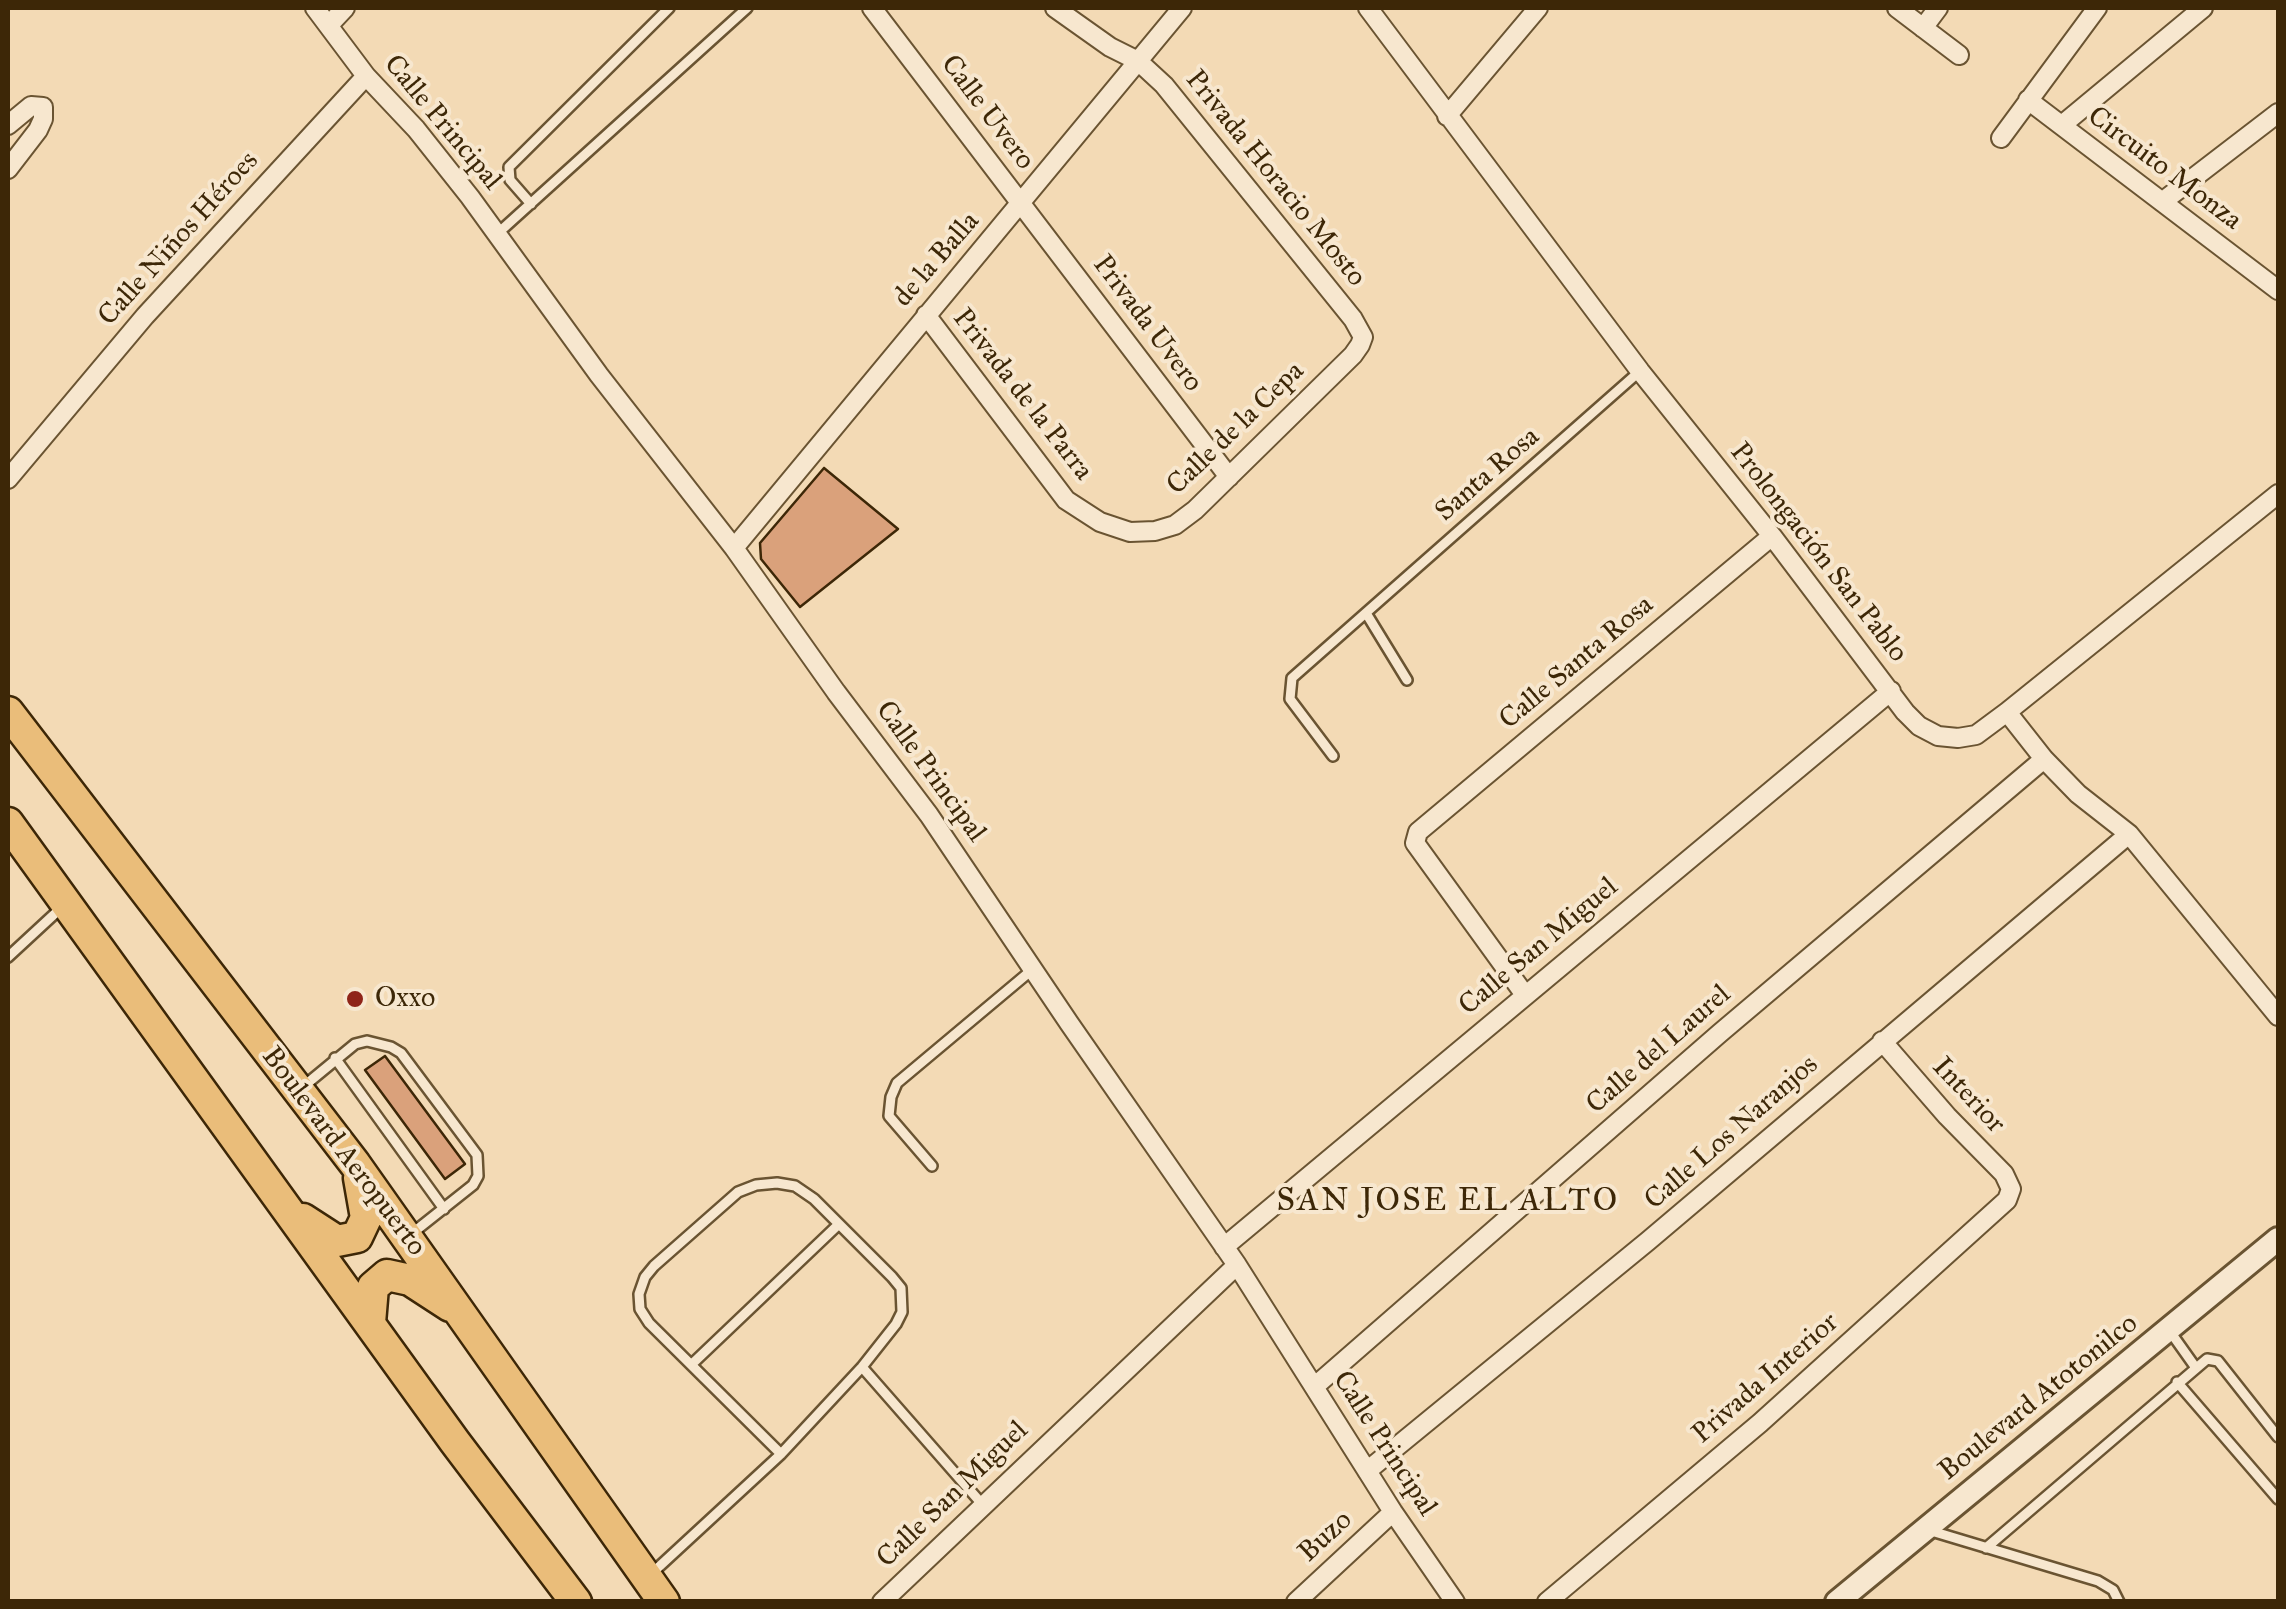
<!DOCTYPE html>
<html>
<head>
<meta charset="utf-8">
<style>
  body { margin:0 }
  #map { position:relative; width:2286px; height:1609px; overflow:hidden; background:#f3dab5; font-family:"IM FELL Great Primer",serif }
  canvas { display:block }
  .frame { position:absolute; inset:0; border:10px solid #3d2707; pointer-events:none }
</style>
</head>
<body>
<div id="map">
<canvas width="2286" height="1609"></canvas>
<div class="frame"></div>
</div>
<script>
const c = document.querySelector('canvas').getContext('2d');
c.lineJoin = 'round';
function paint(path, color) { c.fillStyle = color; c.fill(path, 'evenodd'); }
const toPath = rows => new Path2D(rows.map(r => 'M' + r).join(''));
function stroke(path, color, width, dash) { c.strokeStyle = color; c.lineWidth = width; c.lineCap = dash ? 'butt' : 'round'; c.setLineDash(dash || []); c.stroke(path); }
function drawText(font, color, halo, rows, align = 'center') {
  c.font = font + ' "IM FELL Great Primer",serif'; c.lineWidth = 8; c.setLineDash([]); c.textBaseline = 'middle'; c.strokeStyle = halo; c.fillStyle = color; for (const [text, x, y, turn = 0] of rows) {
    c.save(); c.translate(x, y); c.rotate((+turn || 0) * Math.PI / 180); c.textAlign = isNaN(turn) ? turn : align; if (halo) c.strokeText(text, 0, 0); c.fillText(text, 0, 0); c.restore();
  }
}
const building = toPath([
  [824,468,898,529,800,607,761,559,760,543,824,468],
  [385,1056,465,1164,445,1179,365,1070,385,1056]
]);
paint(building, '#daa17b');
stroke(building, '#3d2707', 2.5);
const service = toPath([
  [531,204,510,180,509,167,669,8],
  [497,234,747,8],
  [1366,613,1407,680],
  [1333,756,1290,699,1292,678,1640,371],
  [8,957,61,908],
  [335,1058,444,1209],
  [304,1086,355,1044,367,1041,391,1047,401,1053,477,1155,478,1176,473,1185,410,1235],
  [932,1166,889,1116,891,1097,897,1083,1033,969],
  [2169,1330,2196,1368],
  [692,1364,839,1224],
  [862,1367,982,1504],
  [2177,1382,2278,1499],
  [1928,1530,2098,1581,2113,1590,2119,1602],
  [1986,1548,2207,1359,2218,1361,2278,1437],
  [650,1575,781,1454,862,1367,896,1324,902,1312,901,1288,892,1277,814,1199,795,1186,777,1183,756,1185,738,1192,654,1266,645,1277,639,1294,640,1309,649,1323,781,1454]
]);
const minor = toPath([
  [315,8,366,76,416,129,470,197,599,375,734,548,836,692,929,815,1069,1023,1237,1265,1393,1512,1455,1602],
  [872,8,1229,477],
  [1368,8,1640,371,1772,536,1905,712,1919,726,1938,736,1958,738,1976,735,2007,712,2044,759,2078,794,2129,834,2278,1016],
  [1897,8,1959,55],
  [329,25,345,8],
  [1923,28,1938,8],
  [2028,100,2278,290],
  [1447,116,1538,8],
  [8,125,31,106,43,107,43,119,38,130,8,169],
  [2062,125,2203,8],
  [2001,138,2097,8],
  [2162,202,2278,113],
  [926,315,1066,500,1100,522,1130,532,1155,531,1175,525,1195,510,1353,355,1360,345,1363,337,1353,319,1164,85,1138,61,1110,47,1055,8],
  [8,479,145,316,366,76],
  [734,548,1182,8],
  [2007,712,2278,494],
  [1525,995,1415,843,1418,832,1772,536],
  [1224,1247,1891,691],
  [1314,1387,1720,1033,2044,759],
  [1367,1471,1648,1241,2129,834],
  [882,1602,1237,1265],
  [1296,1602,1393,1512],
  [1547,1602,1760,1423,2007,1200,2011,1189,2004,1174,1947,1116,1882,1041]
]);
const tertiary = toPath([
  [1837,1602,2278,1239]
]);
const trunk = toPath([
  [8,712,355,1164,664,1602],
  [8,823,455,1442,576,1602],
  [303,1219,337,1241,357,1237,366,1218,359,1178],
  [370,1323,373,1287,387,1275,410,1280,450,1306]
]);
stroke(service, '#6a5432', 14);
stroke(minor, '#6a5432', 22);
stroke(tertiary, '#6a5432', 28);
stroke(trunk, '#3d2707', 35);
stroke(service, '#f7e7cf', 9);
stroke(minor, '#f7e7cf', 18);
stroke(tertiary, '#f7e7cf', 22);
stroke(trunk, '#eabd7a', 30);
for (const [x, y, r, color] of [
  [355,999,10,"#8f2418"]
]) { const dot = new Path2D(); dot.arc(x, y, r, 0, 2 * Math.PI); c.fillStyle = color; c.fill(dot); stroke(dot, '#f7e7cf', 4); }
drawText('28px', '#3d2707', '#f7e7cf', [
  ["Calle Uvero",987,113,53],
  ["Calle Principal",442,123,50],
  ["Circuito Monza",2164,169,37],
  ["Privada Horacio Mosto",1275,179,51],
  ["Calle Niños Héroes",179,239,-48],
  ["de la Balla",937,260,-49],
  ["Privada Uvero",1147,324,53],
  ["Privada de la Parra",1022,395,52],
  ["Calle de la Cepa",1236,429,-44],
  ["Santa Rosa",1488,475,-41],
  ["Prolongación San Pablo",1818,553,52],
  ["Calle Santa Rosa",1577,663,-40],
  ["Calle Principal",930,772,54],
  ["Calle San Miguel",1539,947,-40],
  ["Calle del Laurel",1659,1050,-41],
  ["Interior",1968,1096,47],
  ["Calle Los Naranjos",1732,1133,-41],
  ["Boulevard Aeropuerto",343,1152,53],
  ["Privada Interior",1766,1379,-41],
  ["Boulevard Atotonilco",2039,1398,-39],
  ["Calle Principal",1384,1444,57],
  ["Calle San Miguel",953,1495,-44],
  ["Buzo",1326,1537,-43]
]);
drawText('28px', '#3d2707', '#f7e7cf', [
  ["Oxxo",375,999]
], 'left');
c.letterSpacing = '2.5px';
drawText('32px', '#3d2707', '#f7e7cf', [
  ["SAN JOSE EL ALTO",1448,1202]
]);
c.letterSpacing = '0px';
</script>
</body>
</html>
